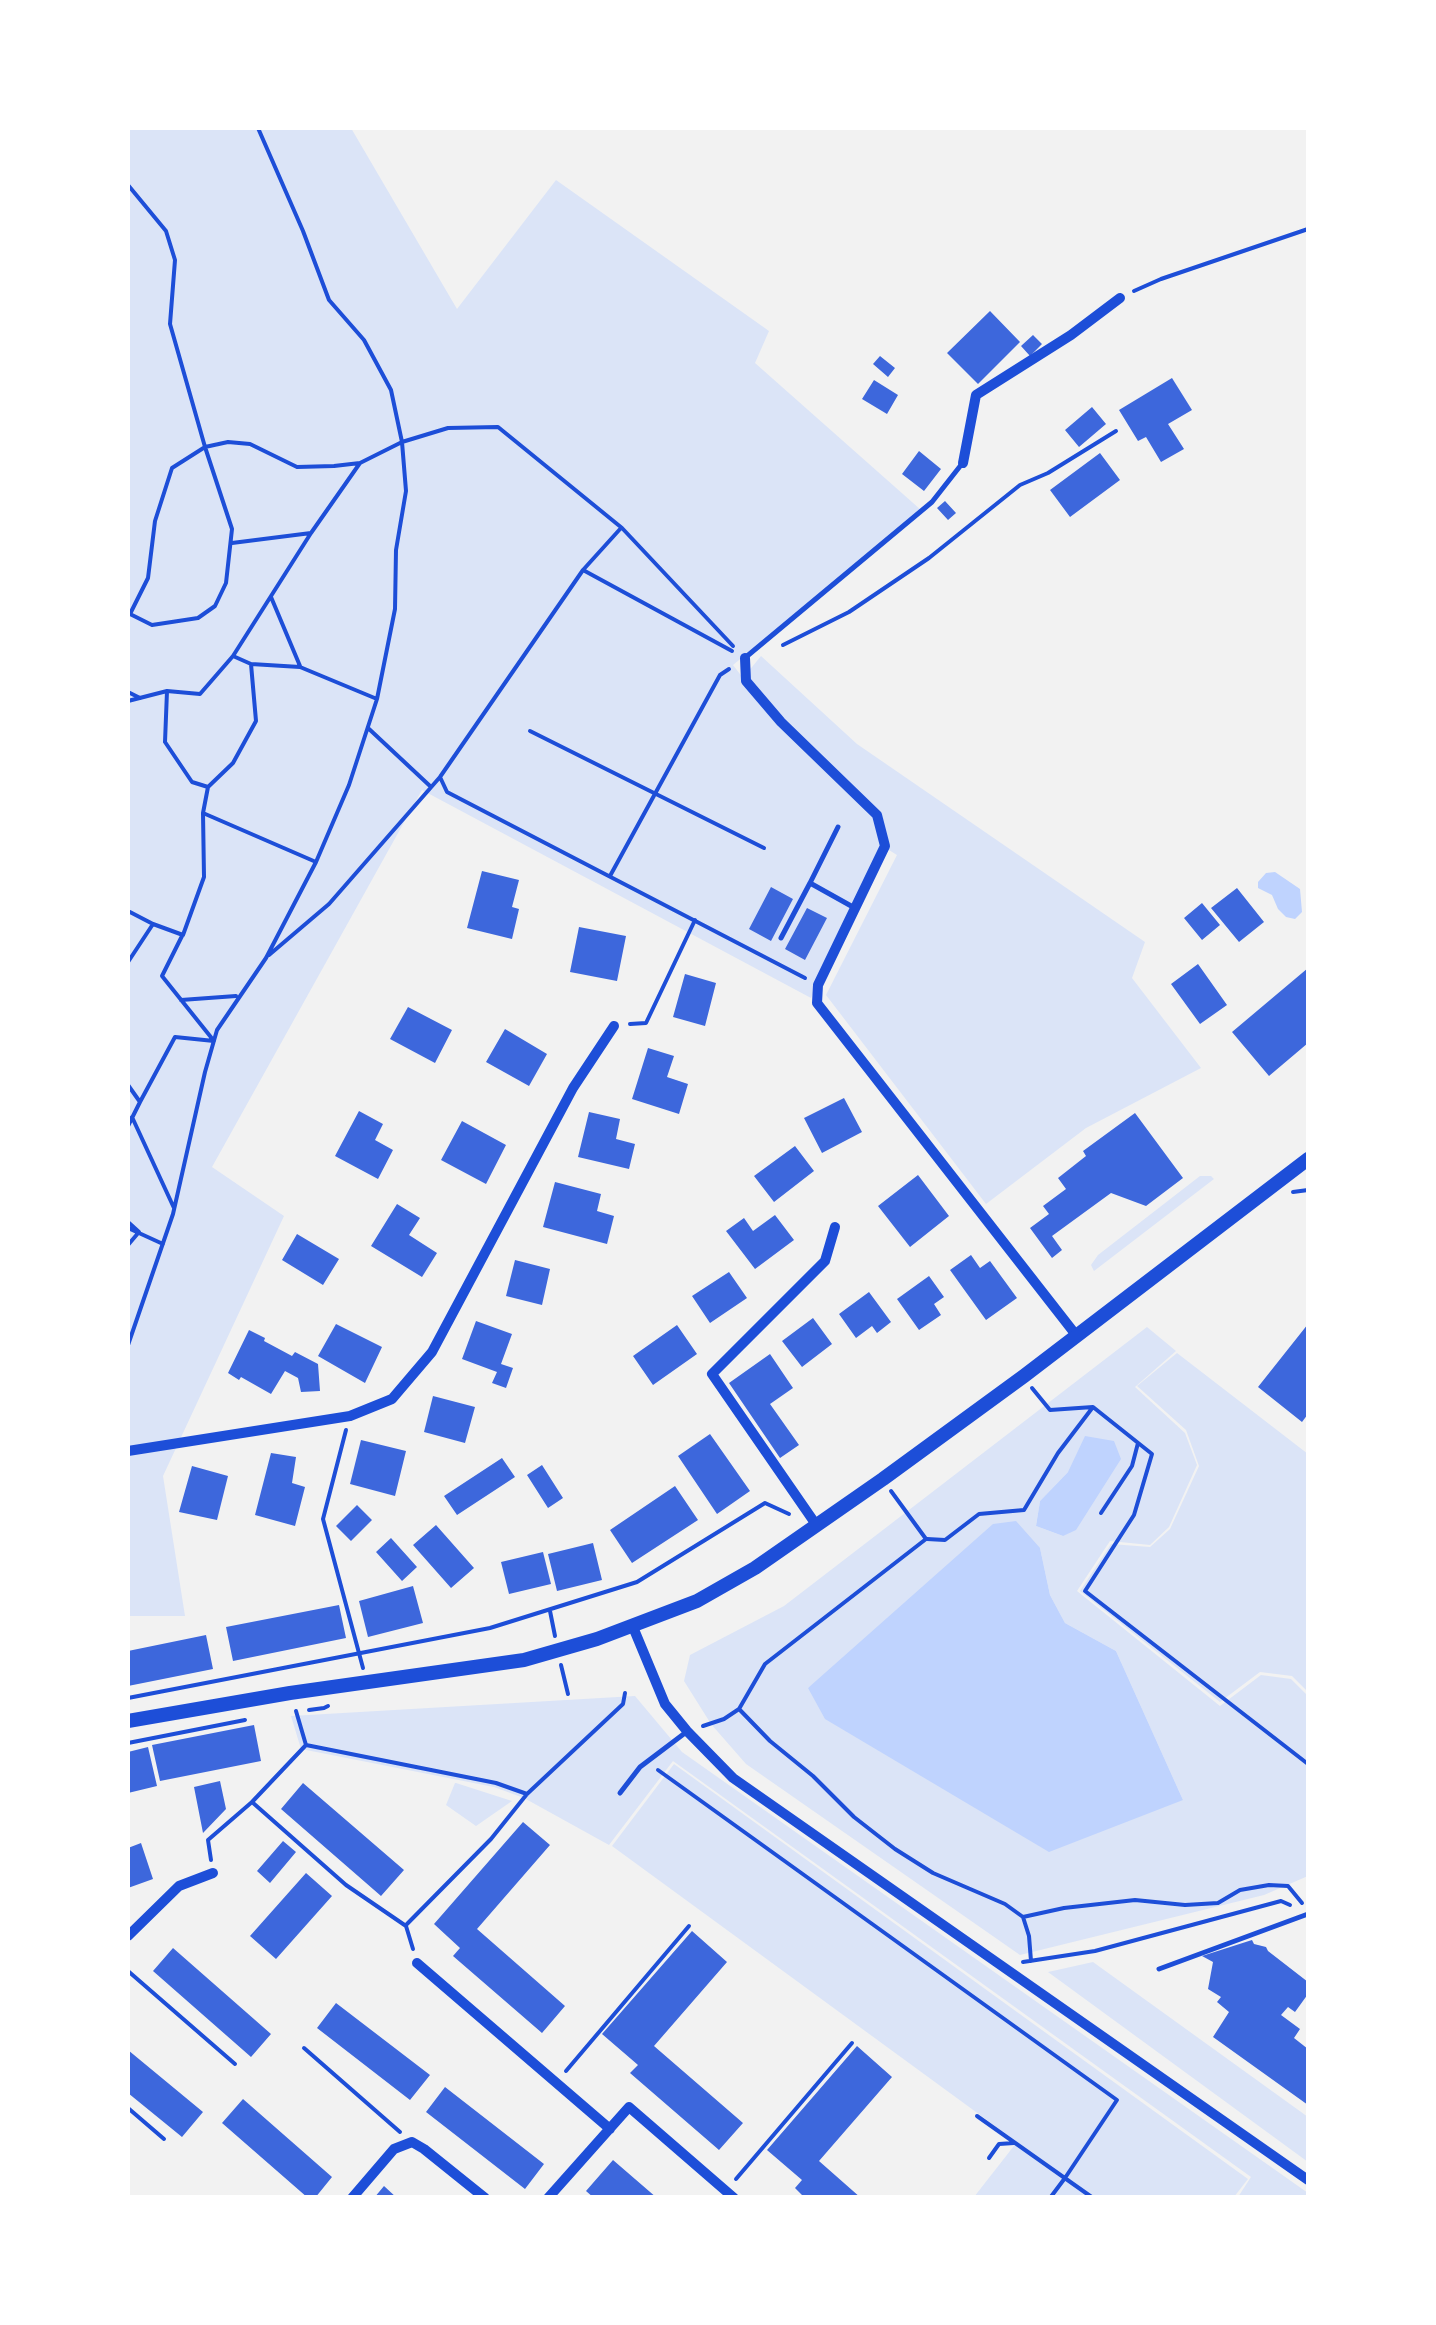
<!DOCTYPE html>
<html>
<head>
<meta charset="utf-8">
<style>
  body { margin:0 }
  #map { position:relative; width:1436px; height:2325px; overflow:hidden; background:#f2f2f2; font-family:Poppins,sans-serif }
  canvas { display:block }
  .frame { position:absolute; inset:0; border:130px solid #fff; pointer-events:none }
</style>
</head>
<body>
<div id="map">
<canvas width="1436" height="2325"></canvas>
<div class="frame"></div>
</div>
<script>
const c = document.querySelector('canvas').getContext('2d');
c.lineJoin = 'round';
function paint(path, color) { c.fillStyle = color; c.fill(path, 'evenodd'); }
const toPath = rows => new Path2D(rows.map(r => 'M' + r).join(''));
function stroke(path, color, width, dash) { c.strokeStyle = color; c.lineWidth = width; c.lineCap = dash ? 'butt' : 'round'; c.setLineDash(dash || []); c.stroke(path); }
paint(toPath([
  [128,128,351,128,457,309,556,180,769,331,755,363,921,510,733,665,743,678,761,656,857,744,1145,942,1132,978,1201,1068,1086,1128,986,1204,826,995,897,855,884,847,811,998,422,790,212,1167,284,1216,163,1476,185,1616,128,1616],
  [1200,1176,1211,1176,1214,1179,1094,1271,1091,1265,1098,1255],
  [1147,1327,1176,1351,1135,1387,1185,1433,1197,1465,1169,1527,1150,1545,1110,1541,1077,1591,1220,1706,1261,1675,1291,1679,1308,1696,1308,1876,1264,1895,1020,1955,746,1764,711,1724,684,1681,690,1655,784,1606],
  [1068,1472,1063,1536,1036,1526,1040,1501],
  [1040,1548,1050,1595,1065,1623,1116,1651,1183,1800,808,1688],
  [1177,1353,1308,1454,1308,1692,1292,1676,1260,1672,1220,1702,1080,1591,1111,1544,1150,1547,1170,1529,1199,1466,1186,1430,1137,1386],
  [635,1696,682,1752,1308,2193,1308,2197,1238,2197,1251,2177,673,1761,609,1845,524,1798,494,1787,301,1749,291,1716],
  [674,1764,1248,2179,1234,2197,974,2197,1017,2142,612,1846],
  [455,1783,456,1783,512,1801,476,1826,446,1805],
  [1093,1962,1308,2117,1308,2162,1048,1972]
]), '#dbe4f7');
paint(toPath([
  [1275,872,1300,889,1302,912,1295,919,1286,917,1278,909,1272,895,1258,888,1258,882,1266,873],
  [1085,1436,1114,1441,1121,1459,1076,1530,1063,1536,1036,1526,1040,1501,1068,1472],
  [1016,1521,1040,1548,1050,1595,1065,1623,1116,1651,1183,1800,1049,1852,825,1719,808,1688,993,1524]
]), '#bfd3fe');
paint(toPath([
  [990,311,1020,342,978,384,947,353],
  [1033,335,1042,344,1030,356,1021,346],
  [880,356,895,368,888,377,873,364],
  [1172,378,1192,410,1168,424,1184,449,1161,462,1146,437,1138,441,1119,410],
  [874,380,898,395,887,414,862,399],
  [1092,407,1106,424,1079,447,1065,430],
  [919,451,941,469,924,491,902,474],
  [1100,453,1120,480,1070,517,1050,490],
  [945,501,956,513,948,520,937,508],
  [482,871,519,880,512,907,519,909,512,939,467,928],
  [771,887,793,899,771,941,749,929],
  [1237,888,1264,922,1239,942,1211,908],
  [1202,903,1220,925,1202,940,1184,918],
  [807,908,827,918,805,960,785,949],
  [579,927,626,936,617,981,570,972],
  [1198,964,1227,1005,1200,1024,1171,984],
  [1308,968,1308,1043,1269,1076,1232,1032],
  [685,974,716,983,705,1026,673,1017],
  [408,1007,452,1030,435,1063,390,1039],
  [505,1029,547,1054,529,1086,486,1062],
  [648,1048,674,1056,667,1077,688,1084,679,1114,632,1099],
  [844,1098,862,1132,822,1153,804,1118],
  [359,1111,383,1124,375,1140,393,1150,378,1179,335,1156],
  [589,1112,620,1119,616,1139,635,1144,629,1169,578,1157],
  [1135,1113,1183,1178,1146,1206,1111,1193,1052,1236,1062,1250,1052,1258,1030,1228,1049,1214,1043,1206,1066,1189,1058,1178,1086,1156,1083,1151],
  [462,1121,506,1145,486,1184,441,1160],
  [795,1146,814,1171,774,1202,754,1176],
  [918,1175,949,1216,910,1247,878,1206],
  [555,1182,601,1194,597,1211,614,1216,607,1244,543,1227],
  [397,1204,420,1218,409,1235,437,1253,422,1277,371,1246],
  [775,1215,794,1240,755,1269,726,1231,744,1218,753,1231],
  [297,1234,339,1259,323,1285,282,1260],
  [971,1255,980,1268,990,1261,1017,1298,986,1320,950,1270],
  [515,1260,550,1269,542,1305,506,1296],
  [729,1272,747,1298,710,1323,692,1296],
  [929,1276,944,1297,934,1304,941,1315,919,1330,897,1299],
  [869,1292,891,1322,877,1333,872,1326,856,1338,839,1314],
  [813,1318,832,1344,802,1367,782,1341],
  [476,1321,512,1334,501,1364,513,1368,506,1388,492,1383,497,1372,462,1359],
  [336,1324,382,1347,365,1383,318,1356],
  [1308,1324,1308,1414,1302,1422,1258,1387],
  [677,1325,697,1354,653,1385,633,1356],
  [249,1330,265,1338,264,1341,292,1356,295,1352,318,1364,320,1391,301,1392,298,1378,285,1371,271,1394,241,1377,239,1380,228,1373],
  [770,1354,793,1388,770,1404,799,1445,780,1458,729,1383],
  [433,1396,475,1407,465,1443,424,1432],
  [710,1434,750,1491,717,1514,678,1456],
  [361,1440,406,1451,395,1496,350,1484],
  [271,1453,296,1457,292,1483,305,1487,295,1526,255,1515],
  [502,1458,515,1477,457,1515,444,1496],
  [542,1465,563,1498,548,1508,527,1475],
  [192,1466,228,1476,217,1520,179,1512],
  [675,1486,698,1520,632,1563,610,1530],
  [357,1505,372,1520,351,1541,336,1526],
  [436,1525,474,1568,451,1588,413,1545],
  [391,1538,417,1567,402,1581,376,1552],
  [593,1543,602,1580,557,1591,548,1554],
  [543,1552,551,1584,509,1594,501,1562],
  [413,1586,423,1623,368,1637,359,1601],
  [339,1605,346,1638,233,1661,226,1627],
  [206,1635,213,1669,128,1686,128,1651],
  [254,1725,261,1761,160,1781,152,1745],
  [148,1747,157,1786,128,1793,128,1752],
  [220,1781,226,1809,203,1833,194,1787],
  [303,1783,404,1870,381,1896,281,1809],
  [523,1822,550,1845,477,1929,565,2006,542,2033,453,1956,460,1948,434,1924],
  [283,1841,296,1852,270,1883,257,1871],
  [141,1843,153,1879,128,1888,128,1848],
  [306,1873,332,1896,276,1959,250,1936],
  [692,1931,727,1962,654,2046,743,2123,719,2150,630,2073,638,2065,602,2034],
  [1252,1940,1254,1944,1266,1947,1268,1951,1308,1982,1308,1994,1295,2012,1288,2007,1281,2015,1300,2029,1294,2038,1308,2049,1308,2105,1213,2037,1229,2012,1217,2002,1221,1997,1208,1989,1213,1962,1202,1956],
  [173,1948,271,2034,251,2057,153,1971],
  [336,2003,430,2075,410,2100,317,2028],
  [857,2046,892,2077,819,2161,861,2198,805,2198,795,2188,802,2180,767,2150],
  [128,2050,203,2112,182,2137,128,2093],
  [445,2087,544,2164,525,2189,426,2112],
  [243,2099,332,2177,315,2198,308,2198,222,2123],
  [613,2160,657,2198,594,2198,586,2191],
  [384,2186,397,2198,374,2198]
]), '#3d67dc');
stroke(toPath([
  [128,185,166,231,175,260,170,324,205,447,232,529,226,583,215,606,198,618,152,625,130,614,128,615],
  [1134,291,1161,279,1308,229],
  [232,543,311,533],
  [583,570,732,651],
  [271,597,300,666],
  [130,614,148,578,155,521,172,468,205,447,228,442,250,444,297,467,334,466,360,463,402,442,448,428,498,427,622,528,733,646],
  [783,645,849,612,929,558,1020,485,1048,473,1116,431],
  [251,664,300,667,377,699],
  [167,691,165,742,192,782,208,787],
  [128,692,140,698],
  [128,701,167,691,200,694,233,656,311,533,360,463],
  [368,728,430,786],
  [530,731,764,848],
  [440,777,447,792,805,978],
  [203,813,316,862],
  [610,876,720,675,729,669],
  [128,911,153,924],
  [269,955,329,904,440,777,583,570,621,528],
  [128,962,153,924,183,935,204,877,203,813,208,787,233,763,256,721,251,664,233,656],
  [181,1000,236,996],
  [630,1024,646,1023,695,920],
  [128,1085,140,1102,128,1126],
  [140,1102,175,1037,214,1041,162,976,182,936],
  [132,1117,174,1208],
  [1293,1192,1308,1190],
  [128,1222,139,1232,128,1245],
  [128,1228,163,1244],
  [128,1345,173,1214,205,1072,217,1030,266,958,316,862,349,785,377,699,395,609,396,550,406,491,402,442,391,390,364,340,329,300,303,231,258,128],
  [1032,1388,1050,1410,1093,1407,1152,1454,1134,1515,1085,1591,1308,1764],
  [346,1430,323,1519,363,1668],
  [1101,1513,1132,1466,1138,1443],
  [927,1539,945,1540,979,1514,1024,1510,1058,1453,1093,1407],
  [550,1611,555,1636],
  [561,1665,568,1694],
  [128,1698,490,1628,637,1582,765,1503,789,1514],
  [739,1709,770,1741,813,1776,854,1817,895,1849,933,1873,1005,1904,1023,1917,1029,1936,1031,1961],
  [309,1710,324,1708,328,1706],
  [296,1711,306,1745],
  [703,1726,724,1719,739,1709,765,1664,926,1539,891,1491],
  [128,1743,245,1720],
  [306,1745,496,1783,527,1794],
  [658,1770,1117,2100,1065,2178,1050,2198],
  [252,1802,306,1745],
  [211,1860,208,1840,252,1802,346,1885,406,1926,413,1949],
  [1023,1917,1064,1908,1135,1900,1185,1905,1218,1903,1240,1890,1269,1885,1288,1886,1302,1903],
  [407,1924,491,1839,527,1794,623,1704,625,1693],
  [1023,1962,1095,1951,1281,1901,1290,1905],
  [128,1971,235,2064],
  [304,2048,400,2132],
  [566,2071,689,1926],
  [128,2108,164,2139],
  [977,2116,1093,2198],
  [989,2158,999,2144,1014,2143],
  [736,2179,852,2043]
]), '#1d4ed8', 4);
stroke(toPath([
  [746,657,932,502,961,465],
  [810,883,838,827],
  [781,938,810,883,853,907],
  [620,1793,640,1767,685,1733],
  [1159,1969,1308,1914]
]), '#1d4ed8', 5);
stroke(toPath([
  [963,463,976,395,1071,335,1120,298],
  [745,658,746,681,781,722,877,815,885,846,818,985,817,1003,1076,1335],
  [128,1451,350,1416,392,1399,432,1352,573,1088,614,1026],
  [817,1526,712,1374,825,1261,835,1227],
  [633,1627,665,1704,687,1731,733,1778,1308,2180],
  [128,1936,179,1886,213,1873],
  [417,1963,610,2129],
  [352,2198,394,2149,412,2142,424,2149,485,2198],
  [548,2198,629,2107,734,2198]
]), '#1d4ed8', 10);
stroke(toPath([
  [128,1721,290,1693,524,1660,597,1639,697,1601,755,1568,883,1479,1024,1376,1308,1159]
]), '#1d4ed8', 14);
</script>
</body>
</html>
